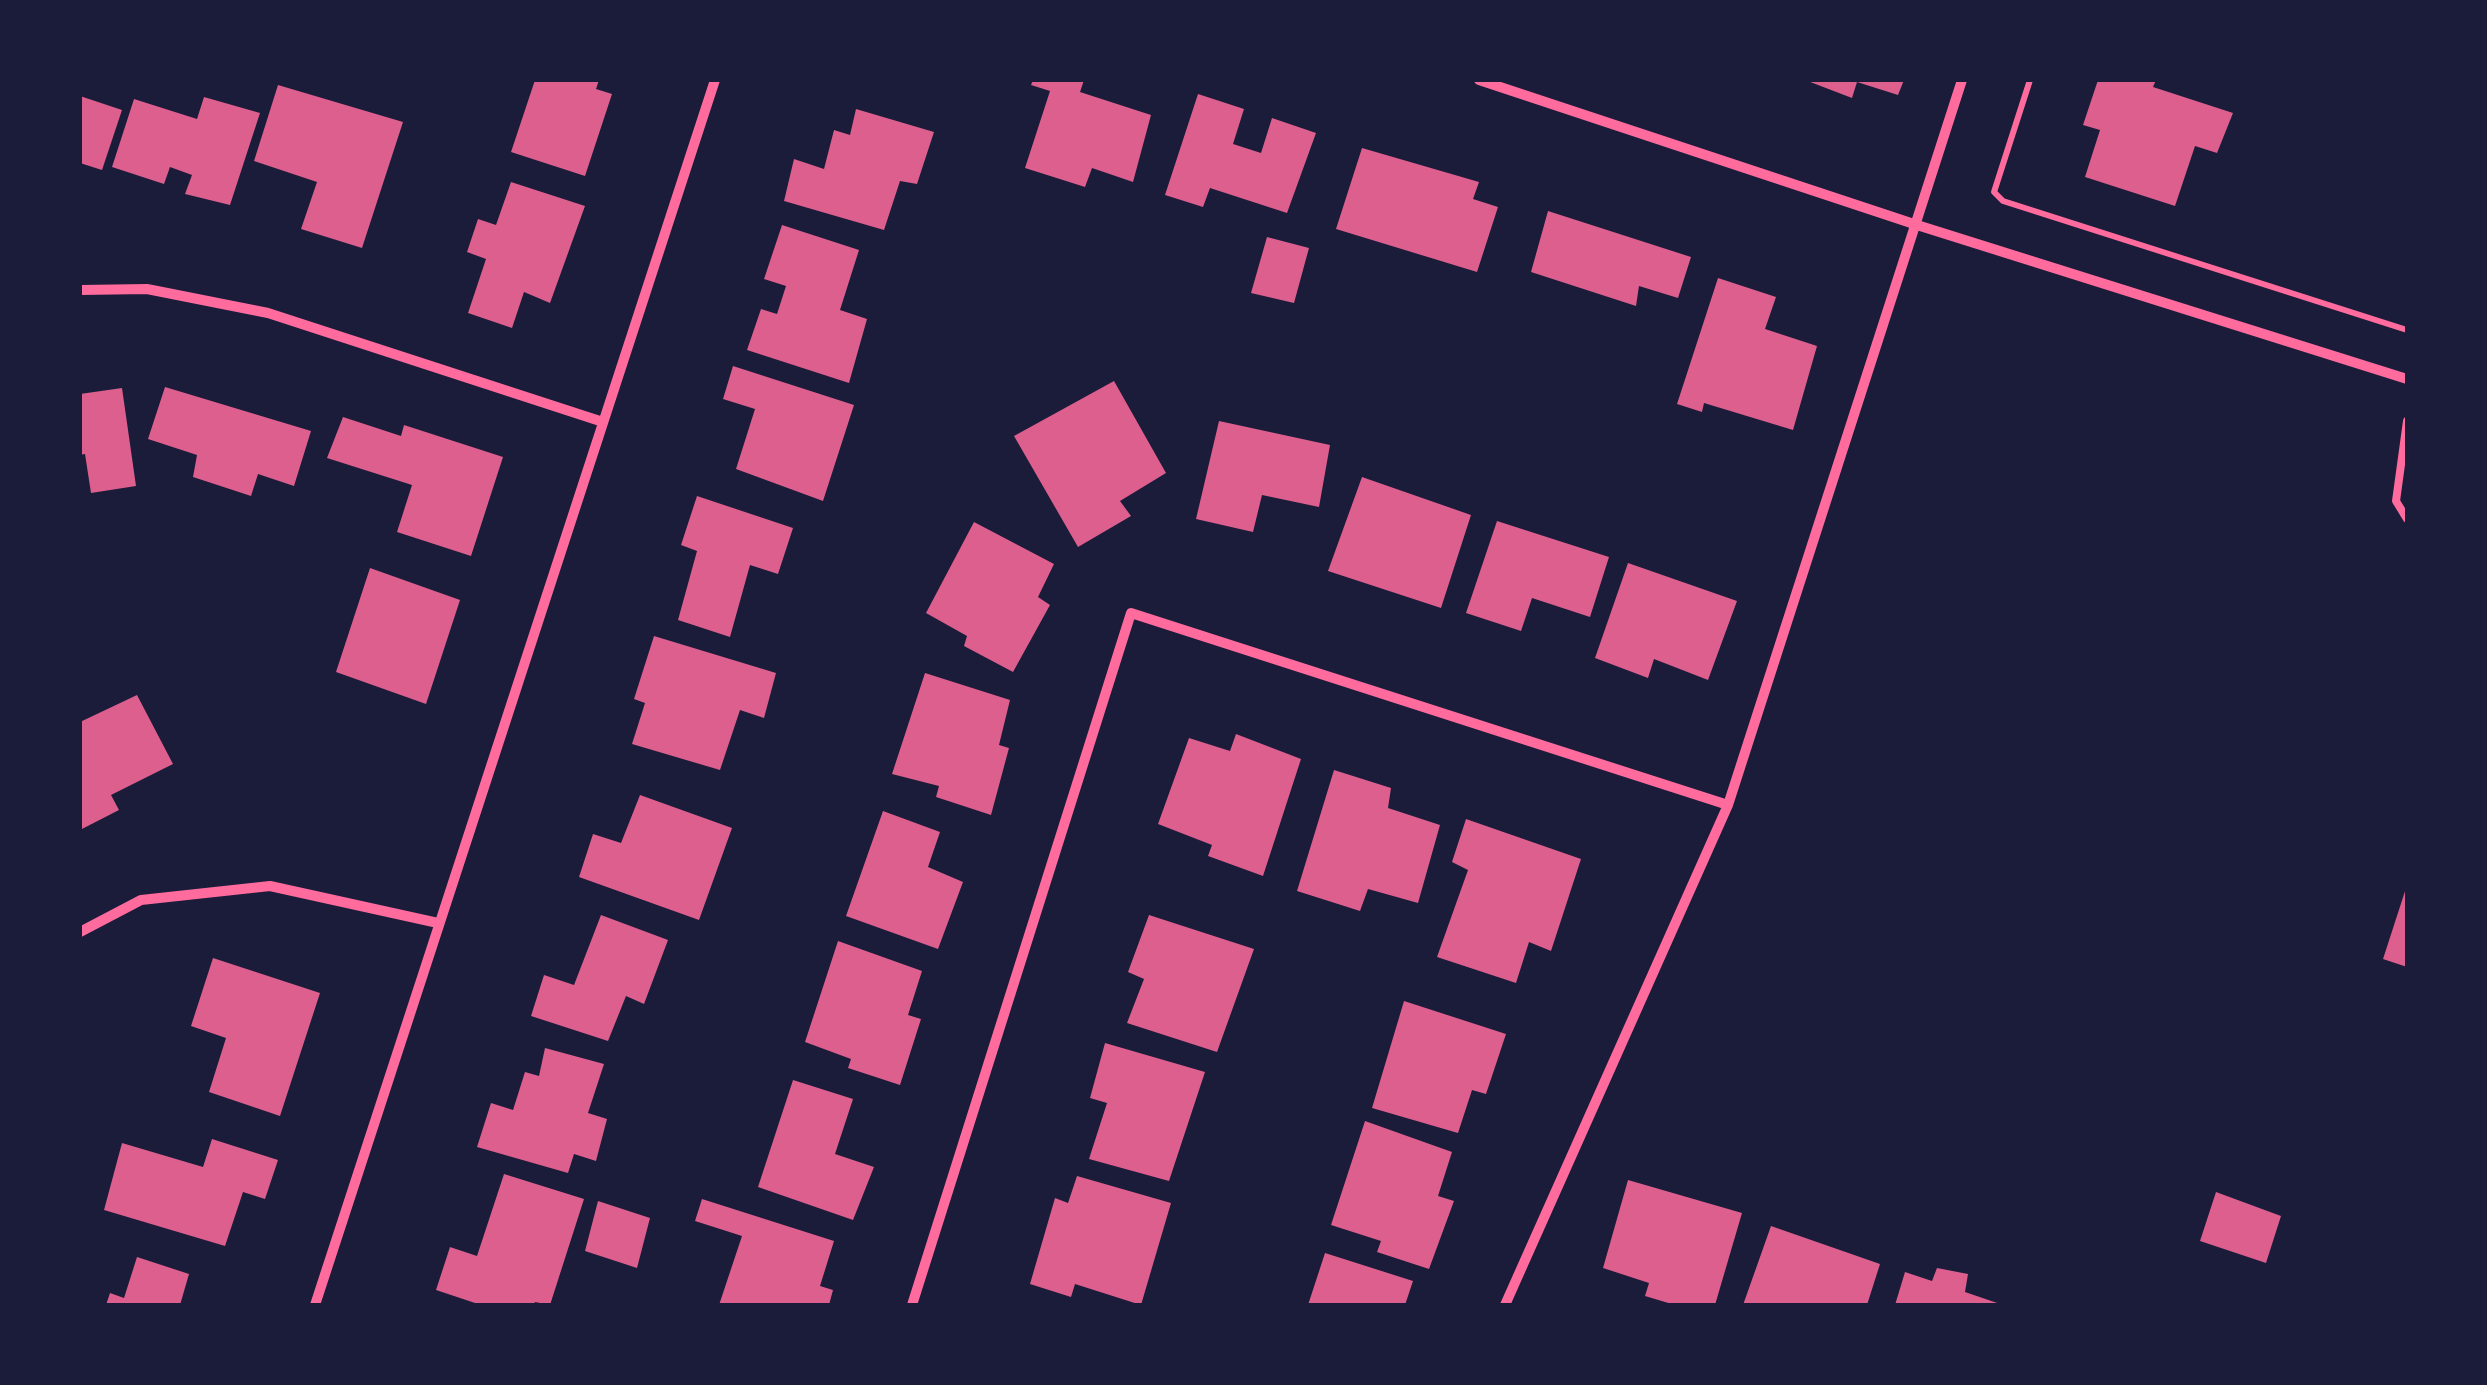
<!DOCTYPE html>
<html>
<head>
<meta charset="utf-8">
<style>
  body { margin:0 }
  #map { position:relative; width:2487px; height:1385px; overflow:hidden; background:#1b1b3a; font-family:"Noto Serif",serif }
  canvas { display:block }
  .frame { position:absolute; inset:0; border:82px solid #1b1b3a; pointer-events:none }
</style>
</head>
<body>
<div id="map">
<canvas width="2487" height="1385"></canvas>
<div class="frame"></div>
</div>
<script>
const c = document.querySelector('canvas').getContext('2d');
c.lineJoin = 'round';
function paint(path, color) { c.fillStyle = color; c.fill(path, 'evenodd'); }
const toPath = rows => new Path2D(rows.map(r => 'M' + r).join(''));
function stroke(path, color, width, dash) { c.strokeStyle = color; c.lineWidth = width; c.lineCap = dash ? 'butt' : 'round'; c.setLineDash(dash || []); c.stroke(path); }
paint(toPath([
  [535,80,599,80,596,89,612,94,585,176,511,152],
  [1033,80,1084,80,1080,92,1151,115,1133,182,1092,168,1085,187,1025,168,1050,91,1031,85],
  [1805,80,1904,80,1898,95,1857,82,1852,98],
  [2098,80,2156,80,2153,87,2233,113,2217,153,2195,146,2175,206,2085,177,2100,130,2083,125],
  [278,85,403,122,362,248,301,229,317,182,254,161],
  [1198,94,1244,109,1233,144,1261,153,1272,118,1316,133,1287,213,1210,188,1203,207,1165,195],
  [80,96,122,110,102,170,80,163],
  [204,97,260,113,230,205,185,194,192,175,170,167,164,184,112,167,134,99,197,119],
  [856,109,934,132,917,184,900,181,884,230,784,201,794,159,824,169,834,130,850,135],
  [1362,148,1479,182,1473,199,1498,207,1477,272,1336,229],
  [511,182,585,206,550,303,524,292,512,328,468,313,486,259,467,252,478,219,496,225],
  [1548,211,1691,257,1678,298,1639,286,1636,306,1531,272],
  [782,225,859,250,840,310,867,319,849,383,747,350,761,309,777,314,786,286,764,279],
  [1267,237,1309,248,1294,303,1251,293],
  [1718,278,1776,297,1765,329,1817,346,1793,430,1704,403,1702,412,1677,404],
  [733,366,854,405,823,501,736,469,755,409,723,399],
  [1114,381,1166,473,1120,501,1131,516,1078,547,1014,436],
  [165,387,311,431,294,486,258,474,251,496,193,477,197,455,148,439],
  [122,388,136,486,91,493,85,454,80,455,80,394],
  [343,417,401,436,404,425,503,457,471,556,397,532,412,485,327,458],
  [1219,421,1330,445,1319,507,1262,495,1253,532,1196,519],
  [1362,477,1471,515,1441,608,1328,571],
  [697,496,793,528,778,574,750,565,730,637,678,620,697,551,681,545],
  [1497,521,1609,557,1590,617,1532,598,1521,631,1466,613],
  [974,522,1054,564,1038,597,1050,605,1013,672,964,646,967,636,926,613],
  [1628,563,1737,601,1708,680,1654,659,1648,678,1595,658],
  [370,568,460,600,426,704,336,672],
  [654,636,776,673,764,718,740,710,720,770,632,744,645,703,634,699],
  [925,673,1010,700,999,745,1009,748,991,815,936,797,939,786,892,774],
  [137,695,173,764,111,795,119,810,80,830,80,722],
  [1236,734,1301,759,1263,876,1208,856,1212,845,1158,824,1189,738,1230,751],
  [1334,770,1391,788,1388,808,1440,825,1418,903,1368,889,1360,911,1297,891],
  [640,795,732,828,699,920,579,877,593,834,621,843],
  [883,811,940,832,928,867,963,882,938,949,846,916],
  [1466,819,1581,859,1551,951,1529,942,1516,983,1437,957,1468,870,1452,862],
  [2407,885,2407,967,2383,959],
  [601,915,668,940,644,1004,626,996,608,1041,531,1016,544,975,574,985],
  [1149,915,1254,949,1217,1052,1127,1023,1144,979,1128,972],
  [838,941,922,971,908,1015,921,1019,900,1085,848,1068,851,1059,805,1042],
  [213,958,320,993,280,1116,209,1092,226,1038,191,1026],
  [1404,1001,1506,1034,1486,1094,1472,1090,1458,1133,1372,1108],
  [1105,1043,1205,1072,1169,1181,1089,1159,1107,1103,1090,1098],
  [545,1048,604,1064,588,1113,607,1119,596,1161,574,1154,568,1173,477,1147,491,1103,513,1110,525,1072,539,1076],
  [793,1080,853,1099,835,1154,874,1167,853,1220,758,1187],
  [1365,1121,1452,1152,1438,1196,1454,1201,1429,1269,1377,1252,1381,1241,1331,1225],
  [212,1139,278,1160,265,1199,243,1192,225,1246,104,1210,122,1143,203,1167],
  [504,1174,584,1199,550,1305,535,1302,534,1305,481,1305,436,1290,450,1247,477,1256],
  [1077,1176,1171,1203,1141,1305,1075,1284,1071,1297,1030,1284,1055,1198,1068,1203],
  [1628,1180,1742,1213,1715,1305,1675,1305,1645,1296,1649,1283,1603,1268],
  [2216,1192,2281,1216,2266,1263,2200,1241],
  [702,1199,834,1241,820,1286,833,1290,829,1305,719,1305,742,1236,695,1221],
  [598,1201,650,1218,637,1268,585,1251],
  [1771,1226,1880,1264,1867,1305,1743,1305],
  [1325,1253,1413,1281,1405,1305,1308,1305],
  [137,1257,189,1274,180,1305,106,1305,110,1293,124,1298],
  [1937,1268,1968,1274,1965,1292,2003,1305,1895,1305,1905,1272,1932,1281]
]), '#dd5f8e');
stroke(toPath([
  [2030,80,1994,192,2003,201,2407,330]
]), '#ff6b9d', 6);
stroke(toPath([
  [2407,421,2396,501,2407,519]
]), '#ff6b9d', 8);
stroke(toPath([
  [1479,80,1917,225,2407,379],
  [80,290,147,289,268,313,603,422],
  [80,932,141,900,270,886,438,923],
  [315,1305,715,80],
  [912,1305,1131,613,1728,805],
  [1505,1305,1728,805,1962,80]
]), '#ff6b9d', 10);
</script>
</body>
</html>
